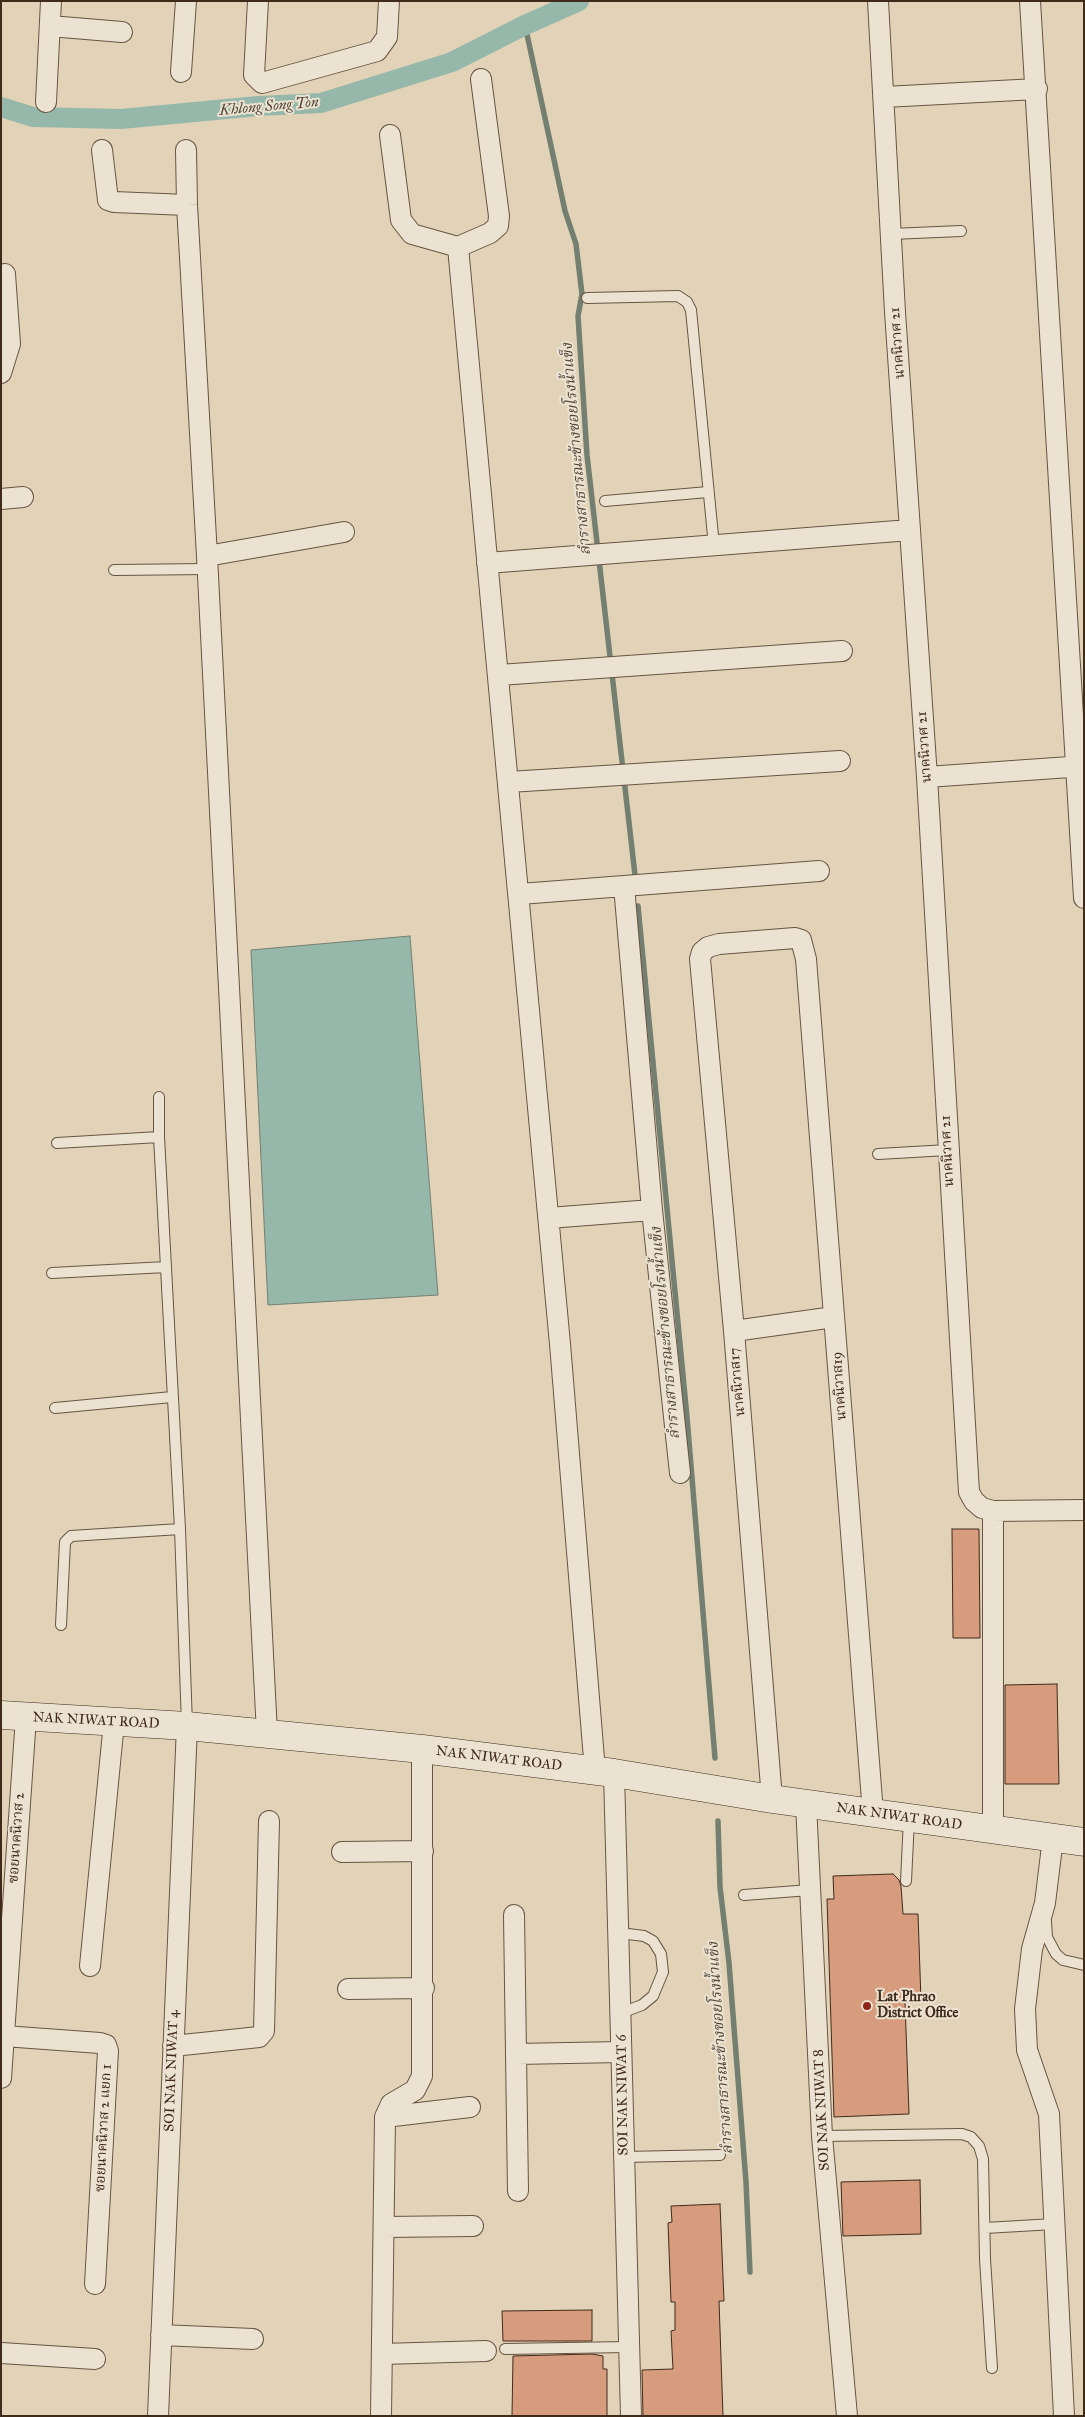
<!DOCTYPE html>
<html>
<head>
<meta charset="utf-8">
<style>
  body { margin:0 }
  #map { position:relative; width:1085px; height:2417px; overflow:hidden; background:#e2d3b8; font-family:"IM FELL Great Primer",serif }
  canvas { display:block }
  .frame { position:absolute; inset:0; border:2px solid #402a1a; pointer-events:none }
</style>
</head>
<body>
<div id="map">
<canvas width="1085" height="2417"></canvas>
<div class="frame"></div>
</div>
<script>
const c = document.querySelector('canvas').getContext('2d');
c.lineJoin = 'round';
function paint(path, color) { c.fillStyle = color; c.fill(path, 'evenodd'); }
const toPath = rows => new Path2D(rows.map(r => 'M' + r).join(''));
function stroke(path, color, width, dash) { c.strokeStyle = color; c.lineWidth = width; c.lineCap = dash ? 'butt' : 'round'; c.setLineDash(dash || []); c.stroke(path); }
function drawText(font, color, halo, rows, align = 'center') {
  c.font = font + ' "IM FELL Great Primer","Noto Serif Thai",serif'; c.lineWidth = 4; c.setLineDash([]); c.textBaseline = 'middle'; c.strokeStyle = halo; c.fillStyle = color; for (const [text, x, y, turn = 0] of rows) {
    c.save(); c.translate(x, y); c.rotate((+turn || 0) * Math.PI / 180); c.textAlign = isNaN(turn) ? turn : align; if (halo) c.strokeText(text, 0, 0); c.fillText(text, 0, 0); c.restore();
  }
}
const water = toPath([
  [410,936,438,1295,268,1305,251,950,410,936]
]);
paint(water, '#95b8aa');
stroke(water, '#737f70', 1);
stroke(toPath([
  [525,25,565,211,576,244,582,294,578,316,587,455,635,875],
  [638,906,687,1417,715,1758],
  [718,1821,720,1887,729,1963,746,2182,750,2272]
]), '#737f70', 5.5);
stroke(toPath([
  [1,107,33,117,121,119,258,106,321,103,452,62,525,25,579,1]
]), '#95b8aa', 20);
const building = toPath([
  [952,1529,979,1529,980,1638,953,1638,952,1529],
  [1057,1684,1059,1784,1005,1784,1005,1685,1057,1684],
  [893,1874,899,1880,901,1886,903,1914,918,1914,921,2001,905,2002,909,2114,834,2117,827,1899,834,1899,833,1876,893,1874],
  [920,2180,921,2234,843,2236,841,2182,920,2180],
  [720,2204,724,2301,719,2301,723,2416,643,2416,642,2370,673,2369,671,2331,675,2330,675,2302,671,2302,668,2223,672,2222,671,2206,720,2204],
  [592,2310,592,2341,503,2341,502,2311,592,2310],
  [592,2354,603,2356,603,2369,607,2369,607,2416,512,2416,513,2356,592,2354]
]);
paint(building, '#d79b7e');
stroke(building, '#402a1a', 1);
const service = toPath([
  [891,234,961,231],
  [587,298,678,296,687,302,691,310,714,546],
  [605,501,708,492],
  [114,570,207,569],
  [159,1097,159,1137,180,1529,187,1725],
  [57,1143,159,1137],
  [878,1154,948,1150],
  [52,1273,166,1267],
  [55,1408,172,1397],
  [61,1625,65,1542,71,1536,180,1529],
  [906,1881,909,1819],
  [744,1895,810,1890],
  [1046,1922,1047,1937,1056,1954,1063,1960,1084,1965],
  [620,1933,644,1936,653,1941,661,1954,663,1972,653,1996,642,2005,621,2013],
  [822,2136,962,2134,971,2137,979,2146,983,2159,985,2259,992,2368],
  [624,2157,720,2155],
  [985,2228,1054,2224],
  [505,2349,628,2347]
]);
const minor = toPath([
  [258,1,254,75,262,83,377,51,387,37,389,1],
  [878,1,895,312,927,777,969,1492,974,1501,982,1508,993,1511,1084,1510],
  [1030,1,1084,898],
  [50,26,122,32],
  [181,72,186,1],
  [884,97,1037,89],
  [46,102,51,1],
  [390,135,401,220,412,234,458,247,490,233,498,226,499,216,481,79],
  [102,150,108,200,114,202,187,205],
  [186,150,187,205,207,556,267,1733],
  [458,247,560,1344,595,1771],
  [1,373,10,344,5,274],
  [1,499,23,497],
  [207,556,344,532],
  [487,563,910,530],
  [499,675,842,651],
  [927,777,1084,766],
  [509,782,840,761],
  [624,886,652,1210,680,1473],
  [520,894,819,871],
  [549,1218,652,1210],
  [734,1331,834,1317],
  [993,1511,993,1830],
  [614,1773,631,2416],
  [772,1799,734,1331,700,959,702,952,708,947,719,944,795,938,801,940,806,959,873,1813],
  [806,1804,822,2136,847,2416],
  [1053,1838,1045,1903,1032,1949,1025,2009,1027,2050,1049,2114,1064,2416],
  [342,1852,423,1851],
  [514,1915,518,2191],
  [90,1966,114,1722],
  [348,1989,424,1988],
  [4,2036,100,2043,106,2045,108,2051,95,2284],
  [173,2046,259,2037,264,2031,269,1821],
  [516,2054,621,2052],
  [1,2078,26,1717],
  [385,2117,470,2107],
  [384,2227,473,2226],
  [161,2335,253,2339],
  [1,2353,95,2359],
  [382,2354,486,2351],
  [158,2416,187,1726],
  [381,2416,385,2117,391,2104,415,2090,422,2076,422,1749]
]);
const secondary = toPath([
  [1,1715,187,1726,422,1749,614,1773,772,1799,1084,1842]
]);
stroke(service, '#685442', 12);
stroke(minor, '#685442', 22);
stroke(secondary, '#402a1a', 29);
stroke(service, '#ece2d1', 10);
stroke(minor, '#ece2d1', 20);
stroke(secondary, '#ece2d1', 28);
for (const [x, y, r, color] of [
  [867,2006,5,"#8f2418"]
]) { const dot = new Path2D(); dot.arc(x, y, r, 0, 2 * Math.PI); c.fillStyle = color; c.fill(dot); stroke(dot, '#ece2d1', 2); }
drawText('14px', '#402a1a', '#ece2d1', [
  ["นาคนิวาศ 21",898,343,-94],
  ["นาคนิวาศ 21",925,747,-94],
  ["นาคนิวาศ 21",948,1151,-93],
  ["นาคนิวาส17",738,1382,-95],
  ["นาคนิวาส19",840,1386,-94],
  ["NAK NIWAT ROAD",96,1721,3],
  ["NAK NIWAT ROAD",499,1759,7],
  ["NAK NIWAT ROAD",899,1817,8],
  ["ซอยนาคนิวาส 2",17,1838,-86],
  ["SOI NAK NIWAT 4",172,2071,-88],
  ["SOI NAK NIWAT 6",623,2095,-91],
  ["SOI NAK NIWAT 8",822,2110,-93],
  ["ซอยนาคนิวาส 2 แยก 1",104,2128,-87]
]);
drawText('bold 14px', '#402a1a', '#ece2d1', [
  ["Lat Phrao",877,1998],
  ["District Office",877,2014]
], 'left');
drawText('italic 15px', '#514637', '#ece2d1', [
  ["Khlong Song Ton",269,107,-5],
  ["ลำรางสาธารณะข้างซอยโรงน้ำแข็ง",577,449,-95],
  ["ลำรางสาธารณะข้างซอยโรงน้ำแข็ง",666,1333,-95],
  ["ลำรางสาธารณะข้างซอยโรงน้ำแข็ง",721,2048,-94]
]);
</script>
</body>
</html>
